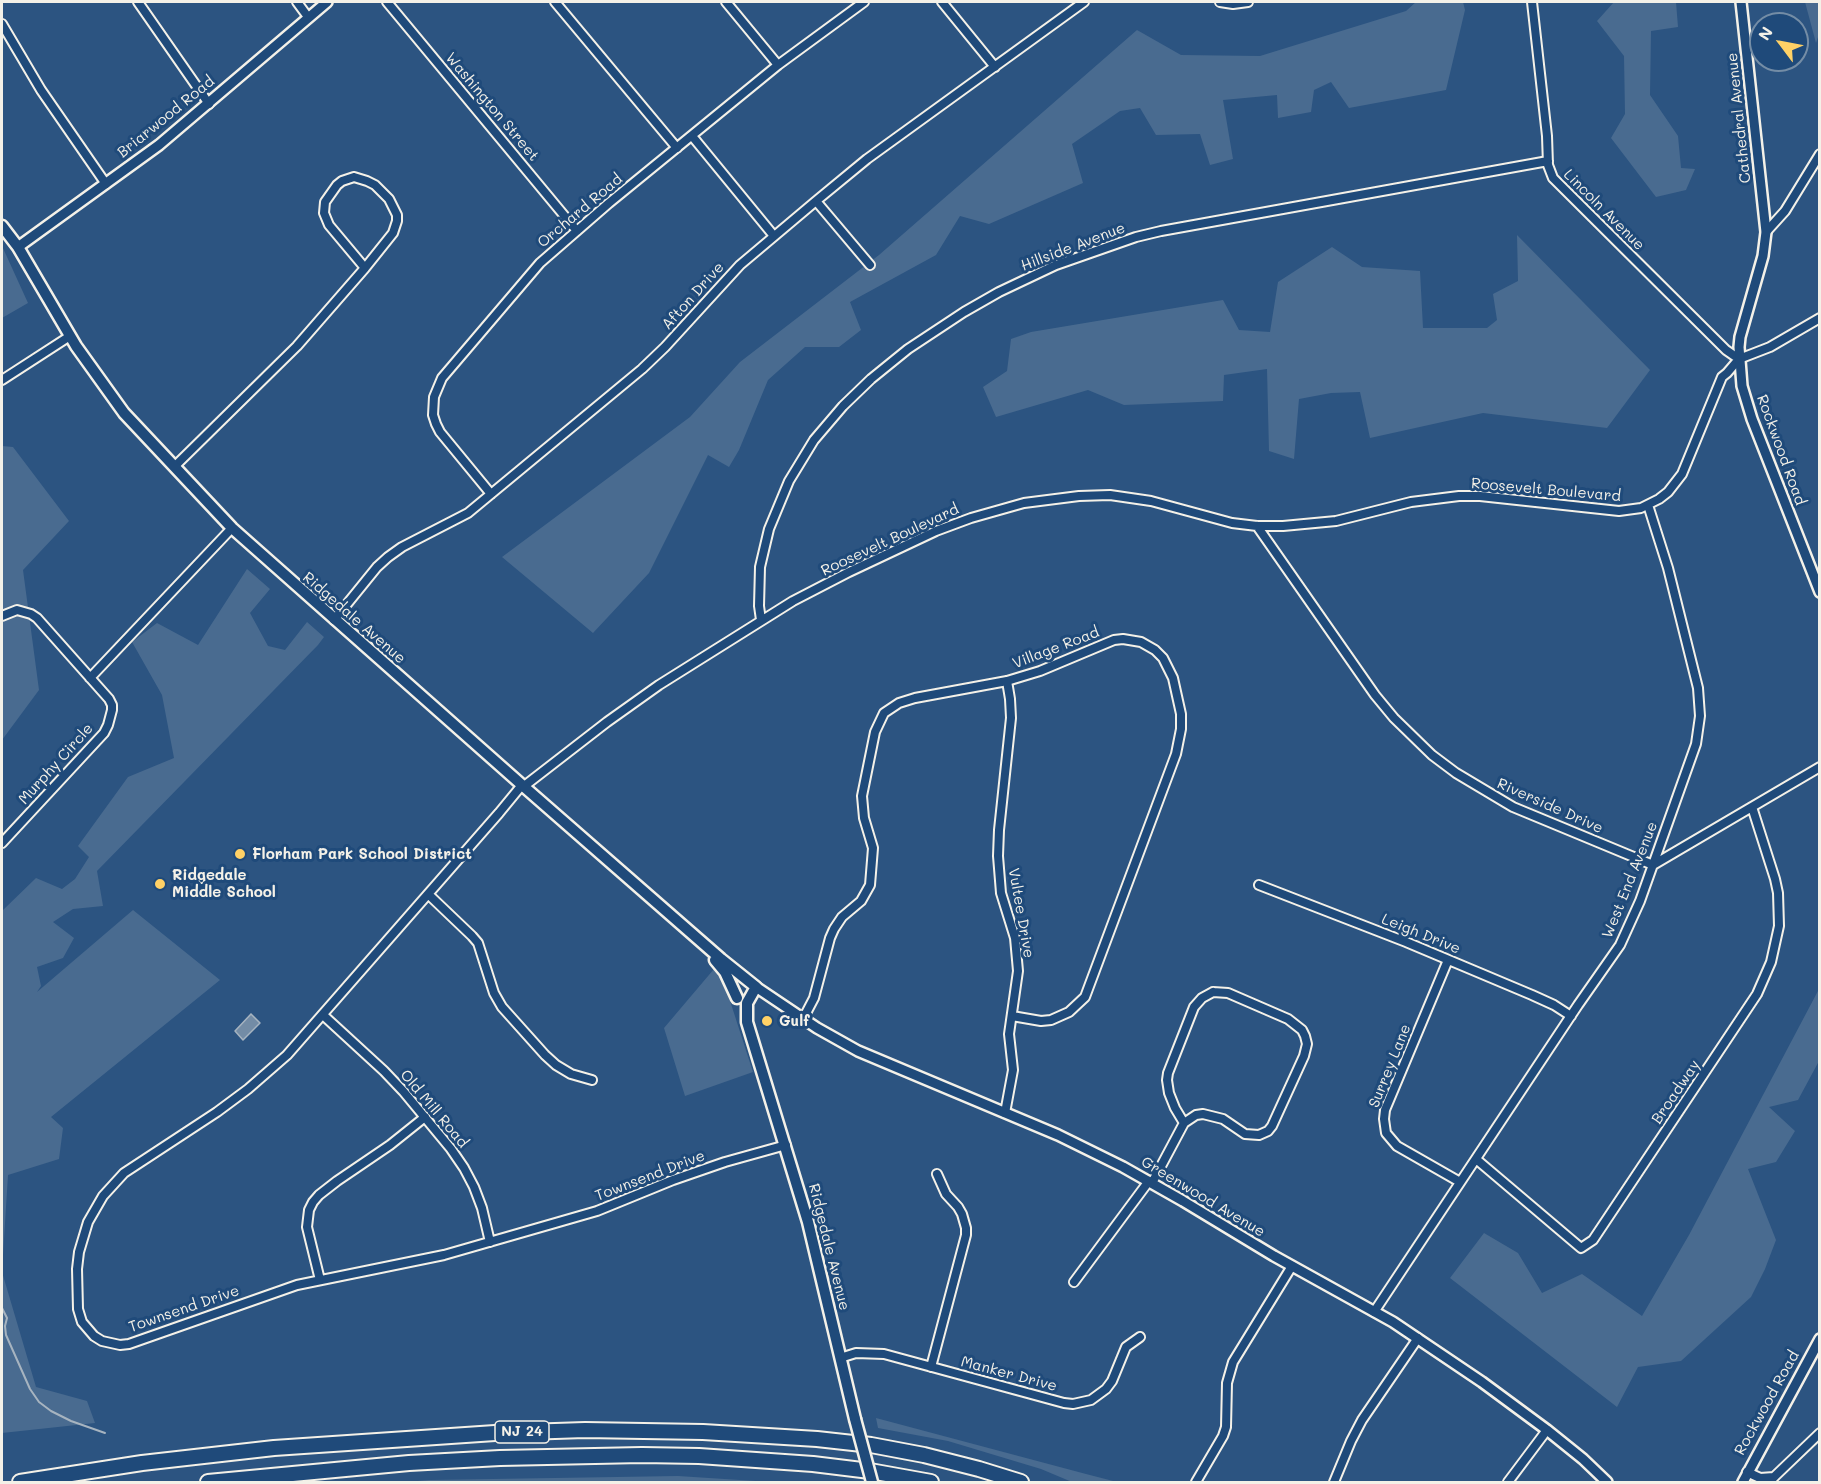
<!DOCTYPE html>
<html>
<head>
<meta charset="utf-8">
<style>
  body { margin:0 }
  #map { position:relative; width:1821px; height:1484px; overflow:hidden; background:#2c5481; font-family:Mali,sans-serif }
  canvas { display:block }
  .frame { position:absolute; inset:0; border:3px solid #f4f1e8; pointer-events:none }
  .north { position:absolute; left:1749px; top:12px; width:60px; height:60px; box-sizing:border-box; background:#1f4a7a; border:2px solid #748da6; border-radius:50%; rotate:302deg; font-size:16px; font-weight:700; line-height:24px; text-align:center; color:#f4f1e8 }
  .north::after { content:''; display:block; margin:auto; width:21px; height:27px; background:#ffd166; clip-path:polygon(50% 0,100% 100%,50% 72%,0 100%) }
</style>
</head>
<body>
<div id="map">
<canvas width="1821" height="1484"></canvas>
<div class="frame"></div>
<div class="north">N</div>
</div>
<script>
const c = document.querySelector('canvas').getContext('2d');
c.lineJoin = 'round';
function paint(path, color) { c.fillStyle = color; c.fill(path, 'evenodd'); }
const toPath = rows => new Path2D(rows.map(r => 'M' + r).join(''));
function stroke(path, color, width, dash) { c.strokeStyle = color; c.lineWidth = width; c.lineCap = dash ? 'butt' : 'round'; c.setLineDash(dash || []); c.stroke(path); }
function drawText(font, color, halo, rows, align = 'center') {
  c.font = font + ' Mali,sans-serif'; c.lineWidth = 6; c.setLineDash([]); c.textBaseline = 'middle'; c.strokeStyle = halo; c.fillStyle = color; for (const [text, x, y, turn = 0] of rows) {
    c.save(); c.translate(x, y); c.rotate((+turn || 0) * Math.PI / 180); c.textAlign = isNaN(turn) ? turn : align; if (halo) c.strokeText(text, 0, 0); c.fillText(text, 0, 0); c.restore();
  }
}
paint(toPath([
  [1416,2,1463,2,1465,10,1446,90,1349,108,1331,82,1314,90,1311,112,1278,118,1277,95,1223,100,1233,159,1210,165,1200,134,1156,135,1140,108,1120,111,1072,144,1083,183,989,224,960,216,936,255,850,302,861,330,839,347,805,347,768,380,739,450,729,467,708,455,649,573,593,633,502,557,690,417,740,362,879,255,1137,30,1181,55,1260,56,1406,11],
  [1614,2,1676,2,1678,27,1651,31,1650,95,1678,136,1681,168,1695,169,1686,190,1656,197,1611,138,1625,114,1624,56,1597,21],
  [1805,2,1819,2,1819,34,1816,43],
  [1517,235,1650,370,1607,428,1483,413,1370,438,1360,392,1331,393,1299,399,1294,459,1269,451,1267,369,1224,375,1223,401,1124,405,1088,390,996,417,983,387,1007,371,1011,339,1031,332,1223,300,1239,330,1270,332,1278,282,1332,247,1362,267,1420,271,1423,328,1487,328,1497,320,1493,294,1518,281],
  [2,246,28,303,2,318],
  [2,446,13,447,69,521,23,570,39,690,2,740],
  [247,569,270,589,250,613,268,646,285,650,307,622,324,637,318,645,97,871,103,906,73,909,53,922,74,938,63,958,37,967,41,986,37,992,133,910,220,980,51,1117,63,1128,59,1159,8,1175,2,1271,2,911,36,878,62,889,75,879,89,857,78,846,128,777,174,758,162,695,132,642,157,623,198,645],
  [714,969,722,976,753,1072,685,1096,664,1028],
  [1819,989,1819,1061,1798,1100,1769,1107,1795,1131,1776,1162,1748,1169,1776,1240,1765,1269,1751,1297,1681,1361,1638,1367,1617,1407,1450,1278,1484,1233,1518,1253,1542,1293,1582,1274,1642,1316,1689,1235],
  [2,1272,36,1387,87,1401,95,1423,2,1433],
  [876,1418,1086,1474,1117,1482,1072,1482,1041,1469,948,1441,878,1428],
  [678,1476,771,1482,405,1482,430,1480]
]), '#496b90');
const water = toPath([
  [251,1014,260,1023,243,1040,235,1031,251,1014]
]);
paint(water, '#738ca6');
stroke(water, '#a7b4c0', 1.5);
stroke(toPath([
  [2,1308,7,1318,5,1326,6,1335,30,1389,39,1402,51,1411,71,1421,105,1433]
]), '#a7b4c0', 2);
const minor = toPath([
  [138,2,209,104],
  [297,2,308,17],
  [387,2,577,231],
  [555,2,677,148],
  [726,2,778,65],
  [942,2,995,67],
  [1220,2,1233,4,1248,2],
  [1532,2,1547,136,1548,165,1553,178,1726,350,1739,359],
  [2,24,41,90,106,184],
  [692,136,774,236],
  [354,177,367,181,375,185,389,199,397,215,397,221,393,233,365,268,329,225,324,213,325,202,337,185,342,181,354,177],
  [816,201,870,265],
  [1766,232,1785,211,1820,154],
  [2,380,70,336],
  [174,467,297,346,365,268],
  [491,494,440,432,436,424,433,415,434,397,442,378,540,263,609,203,778,65,864,2],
  [1257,526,1375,695,1394,718,1432,755,1456,773,1513,807,1653,865,1820,767],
  [2,616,17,610,31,614,37,618,109,699,112,705,112,710,108,725,104,733,2,843],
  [334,620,377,567,388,557,402,547,468,513,642,369,665,347,740,265,816,201,867,159,1084,2],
  [761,620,759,606,760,567,769,529,789,481,814,440,843,406,871,379,908,349,964,312,999,292,1056,265,1136,237,1161,231,1548,161],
  [90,678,232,528],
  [522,785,499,813,287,1055,248,1089,217,1112,124,1173,103,1196,88,1222,79,1252,77,1269,78,1309,82,1322,94,1336,102,1341,120,1345,129,1344,297,1285,444,1255,597,1211,673,1180,725,1162,786,1145],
  [523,787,607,722,659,685,793,601,849,572,936,531,971,518,1024,503,1079,496,1110,495,1151,501,1232,523,1257,526,1283,526,1336,521,1411,502,1459,496,1480,496,1619,511,1641,508,1659,499,1668,492,1682,474,1722,377,1727,373,1739,359,1770,347,1820,318],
  [1259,885,1406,942,1532,995,1554,1005,1571,1016],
  [428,894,472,936,478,943,494,993,502,1007,545,1055,556,1065,571,1074,592,1080],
  [1448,960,1385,1110,1384,1119,1386,1133,1397,1146,1460,1182],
  [1213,992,1228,993,1288,1019,1302,1030,1305,1036,1307,1044,1304,1056,1272,1126,1268,1131,1259,1135,1245,1134,1223,1119,1203,1114,1196,1115,1184,1123,1175,1108,1169,1093,1167,1080,1168,1073,1194,1007,1202,998,1213,992],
  [323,1015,384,1071,403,1091,451,1149,464,1168,474,1187,482,1208,490,1242],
  [803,1019,814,998,830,938,834,929,842,917,861,901,870,885,873,848,864,818,862,796,875,732,884,713,899,703,915,698,1007,681,1040,671,1114,640,1123,639,1141,642,1155,650,1163,658,1173,678,1181,714,1181,729,1176,754,1085,997,1069,1012,1051,1020,1041,1021,1012,1016],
  [1005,1113,1013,1070,1009,1034,1018,971,1015,938,1001,893,998,856,999,830,1011,718,1010,699,1007,681],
  [1476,1159,1581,1248,1593,1240,1757,994,1771,962,1779,926,1778,893,1775,879,1752,807],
  [1152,1183,1184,1123],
  [320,1280,307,1227,309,1210,313,1202,319,1195,337,1181,390,1145,425,1117],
  [1074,1282,1149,1181],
  [1374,1312,1578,1005,1620,945,1640,901,1696,744,1700,716,1698,688,1668,568,1648,505],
  [840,1358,856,1353,884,1354,1064,1403,1073,1404,1091,1400,1106,1389,1112,1381,1126,1347,1140,1337],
  [931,1367,966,1235,966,1228,962,1214,958,1207,946,1194,937,1174],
  [1747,1472,1760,1478,1774,1477],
  [1196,1482,1223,1436,1226,1427,1227,1383,1233,1362,1292,1266],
  [1334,1482,1351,1441,1362,1420,1418,1338],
  [1508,1482,1547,1430],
  [1770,1482,1774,1477,1820,1433]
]);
const tertiary = toPath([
  [1741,2,1766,232,1763,256,1740,337,1739,347,1742,386,1752,419,1820,592],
  [18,247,159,145,327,2],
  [756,987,817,1028,858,1051,1058,1135,1123,1167,1183,1201,1274,1256,1393,1322,1482,1382,1547,1430,1583,1459,1607,1482],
  [1743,1482,1820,1339]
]);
const secondary = toPath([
  [2,226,18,247,76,346,124,413,232,528,522,785,721,959,756,987,747,1003,747,1022,808,1222,855,1419],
  [715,960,725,972,737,998]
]);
const motorway = toPath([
  [20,1482,142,1463,274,1448,495,1433,585,1430,703,1432,817,1439,871,1445,924,1455,979,1469,1021,1482],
  [208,1482,409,1463,500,1458,642,1455,699,1456,813,1464,870,1471,931,1482]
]);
stroke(minor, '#f4f1e8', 12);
stroke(tertiary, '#f4f1e8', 14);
stroke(secondary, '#f4f1e8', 15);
stroke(motorway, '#f4f1e8', 18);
stroke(minor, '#1f4a7a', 8);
stroke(tertiary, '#1f4a7a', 9);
stroke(secondary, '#1f4a7a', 10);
stroke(motorway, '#1f4a7a', 14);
const secondaryBridge = toPath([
  [855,1419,872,1482]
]);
stroke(secondaryBridge, '#f4f1e8', 15, []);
stroke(secondaryBridge, '#1f4a7a', 10);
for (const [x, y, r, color] of [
  [240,854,6,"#ffd166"],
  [160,884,6,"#ffd166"],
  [767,1021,6,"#ffd166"]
]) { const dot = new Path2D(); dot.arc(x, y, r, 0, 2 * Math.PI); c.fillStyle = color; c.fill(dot); stroke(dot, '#1f4a7a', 2); }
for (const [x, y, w] of [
  [522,1432,54]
]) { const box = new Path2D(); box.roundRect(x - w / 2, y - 11, w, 22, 4.5); c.fillStyle = '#1f4a7a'; c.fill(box); stroke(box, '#f4f1e8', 1.5); }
drawText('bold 14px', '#f4f1e8', null, [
  ["NJ 24",522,1432]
]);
drawText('15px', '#f4f1e8', '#1f4a7a', [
  ["Washington Street",492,107,50],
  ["Briarwood Road",166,117,-39],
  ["Cathedral Avenue",1739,118,-96],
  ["Lincoln Avenue",1604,210,45],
  ["Orchard Road",580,211,-40],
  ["Hillside Avenue",1073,247,-21],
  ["Afton Drive",693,296,-48],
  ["Rockwood Road",1781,450,70],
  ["Roosevelt Boulevard",1546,490,5],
  ["Roosevelt Boulevard",890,540,-25],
  ["Ridgedale Avenue",354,618,41],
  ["Village Road",1056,648,-21],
  ["Murphy Circle",56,764,-48],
  ["Riverside Drive",1550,806,24],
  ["West End Avenue",1630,880,-68],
  ["Vultee Drive",1021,913,80],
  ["Leigh Drive",1421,934,22],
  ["Surrey Lane",1390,1066,-68],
  ["Broadway",1676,1092,-56],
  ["Old Mill Road",434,1109,50],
  ["Townsend Drive",650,1176,-21],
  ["Greenwood Avenue",1203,1197,31],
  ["Ridgedale Avenue",829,1247,76],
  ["Townsend Drive",184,1309,-19],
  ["Manker Drive",1009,1374,15],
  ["Rockwood Road",1767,1403,-61]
]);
drawText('bold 15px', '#f4f1e8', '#1f4a7a', [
  ["Florham Park School District",252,854],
  ["Ridgedale",172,875],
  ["Middle School",172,892],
  ["Gulf",779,1021]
], 'left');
</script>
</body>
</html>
